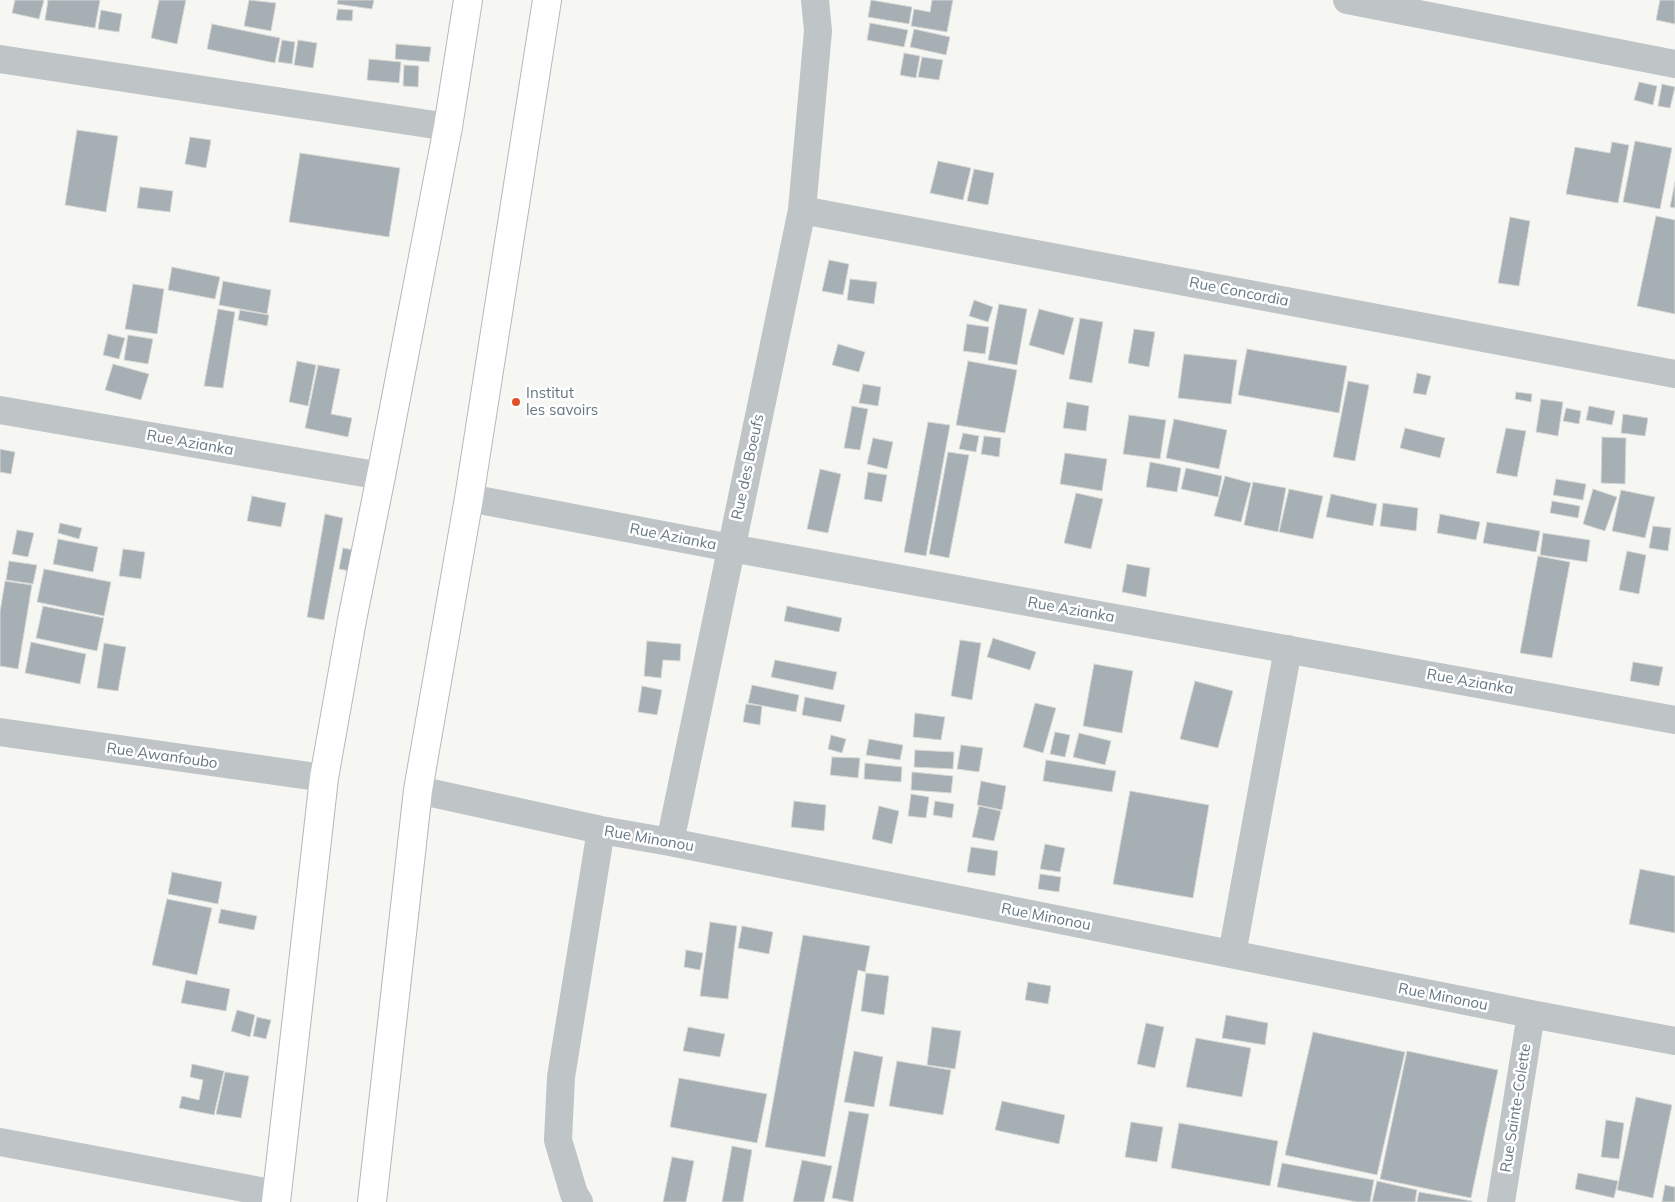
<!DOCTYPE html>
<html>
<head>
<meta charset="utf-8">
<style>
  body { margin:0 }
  canvas { display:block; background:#f6f6f3 }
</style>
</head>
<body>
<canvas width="1675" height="1202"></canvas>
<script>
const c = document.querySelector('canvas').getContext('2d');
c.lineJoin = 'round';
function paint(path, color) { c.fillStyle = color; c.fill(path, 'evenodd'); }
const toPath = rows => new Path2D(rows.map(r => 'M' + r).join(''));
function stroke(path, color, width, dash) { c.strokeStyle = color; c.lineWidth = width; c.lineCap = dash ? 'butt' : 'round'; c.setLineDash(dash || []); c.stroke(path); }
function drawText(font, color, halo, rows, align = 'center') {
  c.font = font + ' Mulish,sans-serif'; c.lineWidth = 5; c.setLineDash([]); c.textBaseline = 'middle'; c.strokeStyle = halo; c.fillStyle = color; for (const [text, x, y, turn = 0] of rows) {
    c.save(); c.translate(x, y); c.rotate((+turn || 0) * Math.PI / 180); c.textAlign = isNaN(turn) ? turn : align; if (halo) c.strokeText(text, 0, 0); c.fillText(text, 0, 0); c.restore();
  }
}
const building = toPath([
  [15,0,44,0,39,19,12,13,15,0],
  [48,0,100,0,95,28,45,20,48,0],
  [159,0,186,0,177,44,151,38,159,0],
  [249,0,276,3,271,31,244,26,249,0],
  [338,0,374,0,372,9,337,4,338,0],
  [871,0,912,7,909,24,868,17,871,0],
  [932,0,953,0,947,32,911,26,914,9,930,12,932,0],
  [1660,0,1675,0,1675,24,1656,20,1660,0],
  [338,9,353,10,352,21,336,20,338,9],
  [101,10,122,14,119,32,98,29,101,10],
  [870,23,908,30,904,47,867,40,870,23],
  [212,24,280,38,275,63,207,49,212,24],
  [914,29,950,37,946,55,910,47,914,29],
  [282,40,295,42,292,64,278,62,282,40],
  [298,40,317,43,313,68,294,65,298,40],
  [396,44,431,47,429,62,395,59,396,44],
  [904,53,920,56,916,78,900,75,904,53],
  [922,57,943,60,939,80,918,77,922,57],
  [369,59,401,62,399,83,367,80,369,59],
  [404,65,419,66,418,87,403,86,404,65],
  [1639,82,1657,86,1653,105,1634,100,1639,82],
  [1662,84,1675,87,1670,108,1658,106,1662,84],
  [77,130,118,136,106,212,65,205,77,130],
  [190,137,211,140,206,168,185,164,190,137],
  [1635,141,1672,148,1660,209,1623,202,1635,141],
  [1612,142,1629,145,1618,203,1566,194,1575,147,1610,153,1612,142],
  [300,153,400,168,389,237,289,222,300,153],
  [938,161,971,168,963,200,930,193,938,161],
  [974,169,994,173,988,205,967,201,974,169],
  [1675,182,1675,208,1670,207,1675,182],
  [140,187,173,191,170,212,137,208,140,187],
  [1656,216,1675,220,1675,314,1637,306,1656,216],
  [1510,217,1530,221,1519,286,1498,283,1510,217],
  [829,260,849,264,843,295,822,291,829,260],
  [172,267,220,277,215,299,168,290,172,267],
  [850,279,877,282,874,304,847,300,850,279],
  [223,281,271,290,267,314,219,305,223,281],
  [133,284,164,289,157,334,125,329,133,284],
  [974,300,993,307,988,322,969,316,974,300],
  [999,304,1027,309,1017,365,988,360,999,304],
  [218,309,235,312,223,388,204,386,218,309],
  [1039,309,1074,318,1064,355,1029,345,1039,309],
  [240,310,269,315,267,326,238,320,240,310],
  [1080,318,1103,322,1092,383,1069,379,1080,318],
  [967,324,989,327,985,354,963,351,967,324],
  [1134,329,1155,332,1149,367,1128,363,1134,329],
  [108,334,125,338,119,359,103,355,108,334],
  [128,335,153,339,148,364,124,360,128,335],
  [838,344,865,352,859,372,832,365,838,344],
  [1247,349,1347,366,1339,413,1238,395,1247,349],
  [1184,354,1237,360,1231,404,1178,398,1184,354],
  [297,361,316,365,308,406,289,402,297,361],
  [968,361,1017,370,1005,433,956,425,968,361],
  [113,364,149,374,141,400,105,390,113,364],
  [318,365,340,369,331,414,352,418,348,437,305,428,318,365],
  [1417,373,1431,376,1426,395,1413,393,1417,373],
  [1348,381,1369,385,1355,461,1333,457,1348,381],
  [863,384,881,387,878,406,859,403,863,384],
  [1516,392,1532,394,1531,402,1515,399,1516,392],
  [1541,399,1563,402,1558,436,1536,432,1541,399],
  [1067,402,1089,406,1086,431,1063,428,1067,402],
  [852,406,868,409,860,450,844,448,852,406],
  [1589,406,1615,411,1612,425,1586,420,1589,406],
  [1566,408,1581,411,1579,424,1563,421,1566,408],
  [1623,414,1648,418,1645,436,1621,433,1623,414],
  [1129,415,1166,420,1160,459,1123,454,1129,415],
  [1174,419,1227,430,1219,469,1166,458,1174,419],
  [928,422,950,425,926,556,904,552,928,422],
  [1405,428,1445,438,1440,458,1400,448,1405,428],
  [1506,428,1526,431,1517,477,1496,473,1506,428],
  [963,433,979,436,976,452,959,449,963,433],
  [984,436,1001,438,999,457,981,454,984,436],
  [1602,437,1626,438,1625,484,1601,483,1602,437],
  [873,438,893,442,887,469,867,464,873,438],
  [0,449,15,452,11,474,0,472,0,449],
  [948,452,969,455,949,558,929,554,948,452],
  [1065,453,1107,459,1102,491,1060,484,1065,453],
  [1150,462,1181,468,1177,492,1146,487,1150,462],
  [1186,468,1222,476,1218,497,1181,489,1186,468],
  [820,469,841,474,828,533,807,529,820,469],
  [868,472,887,475,882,502,864,499,868,472],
  [1225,476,1251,483,1241,522,1214,516,1225,476],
  [1556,479,1586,484,1583,500,1553,495,1556,479],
  [1253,482,1286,488,1278,532,1244,525,1253,482],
  [1289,489,1323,496,1313,539,1279,532,1289,489],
  [1593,489,1617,497,1605,531,1583,524,1593,489],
  [1621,490,1655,497,1645,538,1612,531,1621,490],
  [1076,493,1103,499,1091,549,1064,543,1076,493],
  [1331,494,1377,504,1373,526,1326,517,1331,494],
  [252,496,286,503,281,527,247,521,252,496],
  [1552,501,1580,506,1578,518,1550,513,1552,501],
  [1383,503,1418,508,1416,531,1380,526,1383,503],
  [325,514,343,518,324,620,307,617,325,514],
  [1440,514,1480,522,1476,540,1437,533,1440,514],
  [1487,522,1540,531,1536,552,1483,543,1487,522],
  [60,523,82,528,79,539,58,533,60,523],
  [1653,526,1671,528,1668,551,1649,548,1653,526],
  [17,530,34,533,28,557,12,554,17,530],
  [1543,533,1590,540,1587,562,1540,555,1543,533],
  [58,539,98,547,93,572,53,564,58,539],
  [343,548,354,550,350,571,339,569,343,548],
  [123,549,145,552,141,579,119,576,123,549],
  [1627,551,1646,555,1639,594,1619,590,1627,551],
  [1538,556,1570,562,1552,658,1520,653,1538,556],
  [9,561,37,565,33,584,6,580,9,561],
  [1127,564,1150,568,1146,597,1122,592,1127,564],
  [44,569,111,582,104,616,37,602,44,569],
  [5,581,32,585,18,669,0,666,0,612,5,581],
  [43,606,104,618,97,651,36,638,43,606],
  [787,606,842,618,839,632,784,621,787,606],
  [993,638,1036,652,1030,670,987,657,993,638],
  [960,640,981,643,972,700,951,696,960,640],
  [647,641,681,644,680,661,663,660,661,678,644,676,647,641],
  [31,642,86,654,80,684,25,673,31,642],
  [104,643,126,647,118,691,97,688,104,643],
  [775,660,837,672,833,690,771,677,775,660],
  [1633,662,1663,667,1659,686,1630,681,1633,662],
  [1094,664,1133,671,1122,733,1083,726,1094,664],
  [1195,681,1233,691,1218,748,1180,739,1195,681],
  [752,685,799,695,796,712,748,703,752,685],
  [642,686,662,690,657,715,638,712,642,686],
  [805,697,845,705,841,722,802,715,805,697],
  [1035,703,1056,708,1043,753,1023,747,1035,703],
  [746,704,762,706,760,725,743,722,746,704],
  [915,713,945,717,941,740,913,737,915,713],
  [1055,732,1070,735,1065,757,1050,754,1055,732],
  [1079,733,1111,741,1105,765,1073,757,1079,733],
  [831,735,846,739,842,753,828,749,831,735],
  [869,739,903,745,900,760,866,755,869,739],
  [961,745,983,748,979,772,957,769,961,745],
  [915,750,954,752,953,769,914,767,915,750],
  [832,757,860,758,858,778,830,775,832,757],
  [1046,760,1116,771,1112,792,1043,781,1046,760],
  [865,763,902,767,901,782,864,779,865,763],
  [912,772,953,776,951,793,911,790,912,772],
  [981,781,1006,786,1002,810,977,805,981,781],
  [1130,791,1209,805,1193,898,1113,884,1130,791],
  [911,794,929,797,926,818,908,816,911,794],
  [794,801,826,805,824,831,791,827,794,801],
  [935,801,954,804,952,818,933,815,935,801],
  [879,806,899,811,892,844,872,839,879,806],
  [979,806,1001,811,994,841,972,837,979,806],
  [1045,844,1065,848,1060,872,1040,869,1045,844],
  [971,847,998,851,995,876,967,872,971,847],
  [1640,869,1675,876,1675,933,1629,924,1640,869],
  [172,872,222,882,218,904,168,894,172,872],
  [1040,874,1061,877,1059,892,1038,889,1040,874],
  [167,899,212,908,197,975,152,965,167,899],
  [221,909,257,916,254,930,218,923,221,909],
  [710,922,737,926,728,999,700,996,710,922],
  [742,926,773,932,769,954,738,948,742,926],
  [803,935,870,946,865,972,858,970,825,1157,765,1147,803,935],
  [686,950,703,953,700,970,684,967,686,950],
  [866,973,889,976,884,1015,861,1011,866,973],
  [186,980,230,989,226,1011,181,1003,186,980],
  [1028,982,1051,986,1048,1004,1025,1000,1028,982],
  [237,1010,255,1015,250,1037,231,1031,237,1010],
  [1226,1015,1268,1023,1265,1045,1222,1038,1226,1015],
  [257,1017,271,1020,266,1039,253,1036,257,1017],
  [1146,1023,1164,1027,1155,1068,1137,1064,1146,1023],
  [688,1027,725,1034,720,1057,683,1051,688,1027],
  [932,1027,961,1031,955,1069,927,1065,932,1027],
  [1313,1032,1405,1052,1377,1175,1285,1155,1313,1032],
  [1196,1038,1251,1048,1242,1097,1186,1087,1196,1038],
  [854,1051,883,1057,874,1107,844,1102,854,1051],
  [1407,1051,1498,1070,1471,1198,1380,1179,1407,1051],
  [897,1061,951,1070,943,1115,889,1106,897,1061],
  [192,1064,224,1071,214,1115,179,1108,182,1096,199,1100,203,1080,190,1077,192,1064],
  [225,1072,249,1076,241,1118,216,1114,225,1072],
  [679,1078,767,1094,757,1143,670,1127,679,1078],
  [1636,1097,1672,1105,1653,1198,1617,1190,1636,1097],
  [1002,1101,1065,1115,1059,1144,995,1130,1002,1101],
  [849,1111,869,1114,853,1202,832,1198,849,1111],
  [1606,1120,1624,1123,1619,1159,1601,1157,1606,1120],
  [1131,1122,1163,1127,1157,1162,1125,1157,1131,1122],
  [1179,1123,1278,1141,1270,1186,1171,1168,1179,1123],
  [732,1146,752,1150,743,1202,722,1202,732,1146],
  [672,1157,694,1161,686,1202,663,1202,672,1157],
  [802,1160,832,1166,824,1202,793,1202,802,1160],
  [1282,1163,1374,1180,1370,1202,1357,1202,1277,1187,1282,1163],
  [1578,1173,1618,1181,1614,1198,1575,1189,1578,1173],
  [1377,1181,1417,1190,1415,1202,1372,1202,1377,1181],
  [1665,1185,1675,1187,1675,1202,1662,1202,1665,1185],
  [1419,1192,1472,1201,1472,1202,1417,1202,1419,1192]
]);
paint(building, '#a6afb4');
stroke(building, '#d8d8d5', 1);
const secondary = toPath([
  [276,1202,324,778,352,620,381,476,448,127,468,0],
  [372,1202,418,790,469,498,547,0]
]);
stroke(secondary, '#b2b8bc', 30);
stroke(toPath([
  [1347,0,1675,64],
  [0,59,448,127],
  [802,210,1675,374],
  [0,410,381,476],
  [469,498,731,548,1675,720],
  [0,732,324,778],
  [418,790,601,830,670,842,1531,1014,1675,1041],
  [670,842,802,210,818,31,815,0],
  [1232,954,1288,649],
  [0,1142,276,1194],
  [579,1202,574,1194,558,1140,561,1077,601,830],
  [1501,1202,1531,1014]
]), '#bfc4c7', 28);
stroke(secondary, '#fff', 28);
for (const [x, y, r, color] of [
  [516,402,5,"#e15028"]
]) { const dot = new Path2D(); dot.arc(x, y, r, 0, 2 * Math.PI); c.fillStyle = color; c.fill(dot); stroke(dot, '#fff', 2); }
drawText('15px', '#657784', '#fff', [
  ["Rue Concordia",1239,292,11],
  ["Rue Azianka",190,443,10],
  ["Rue des Boeufs",748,467,-78],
  ["Rue Azianka",673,537,11],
  ["Rue Azianka",1071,610,10],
  ["Rue Azianka",1470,682,10],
  ["Rue Awanfoubo",162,756,8],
  ["Rue Minonou",649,839,10],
  ["Rue Minonou",1046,917,11],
  ["Rue Minonou",1443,997,11],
  ["Rue Sainte-Colette",1516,1108,-81]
]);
drawText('15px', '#657784', '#fff', [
  ["Institut",526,393],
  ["les savoirs",526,410]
], 'left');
</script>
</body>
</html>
